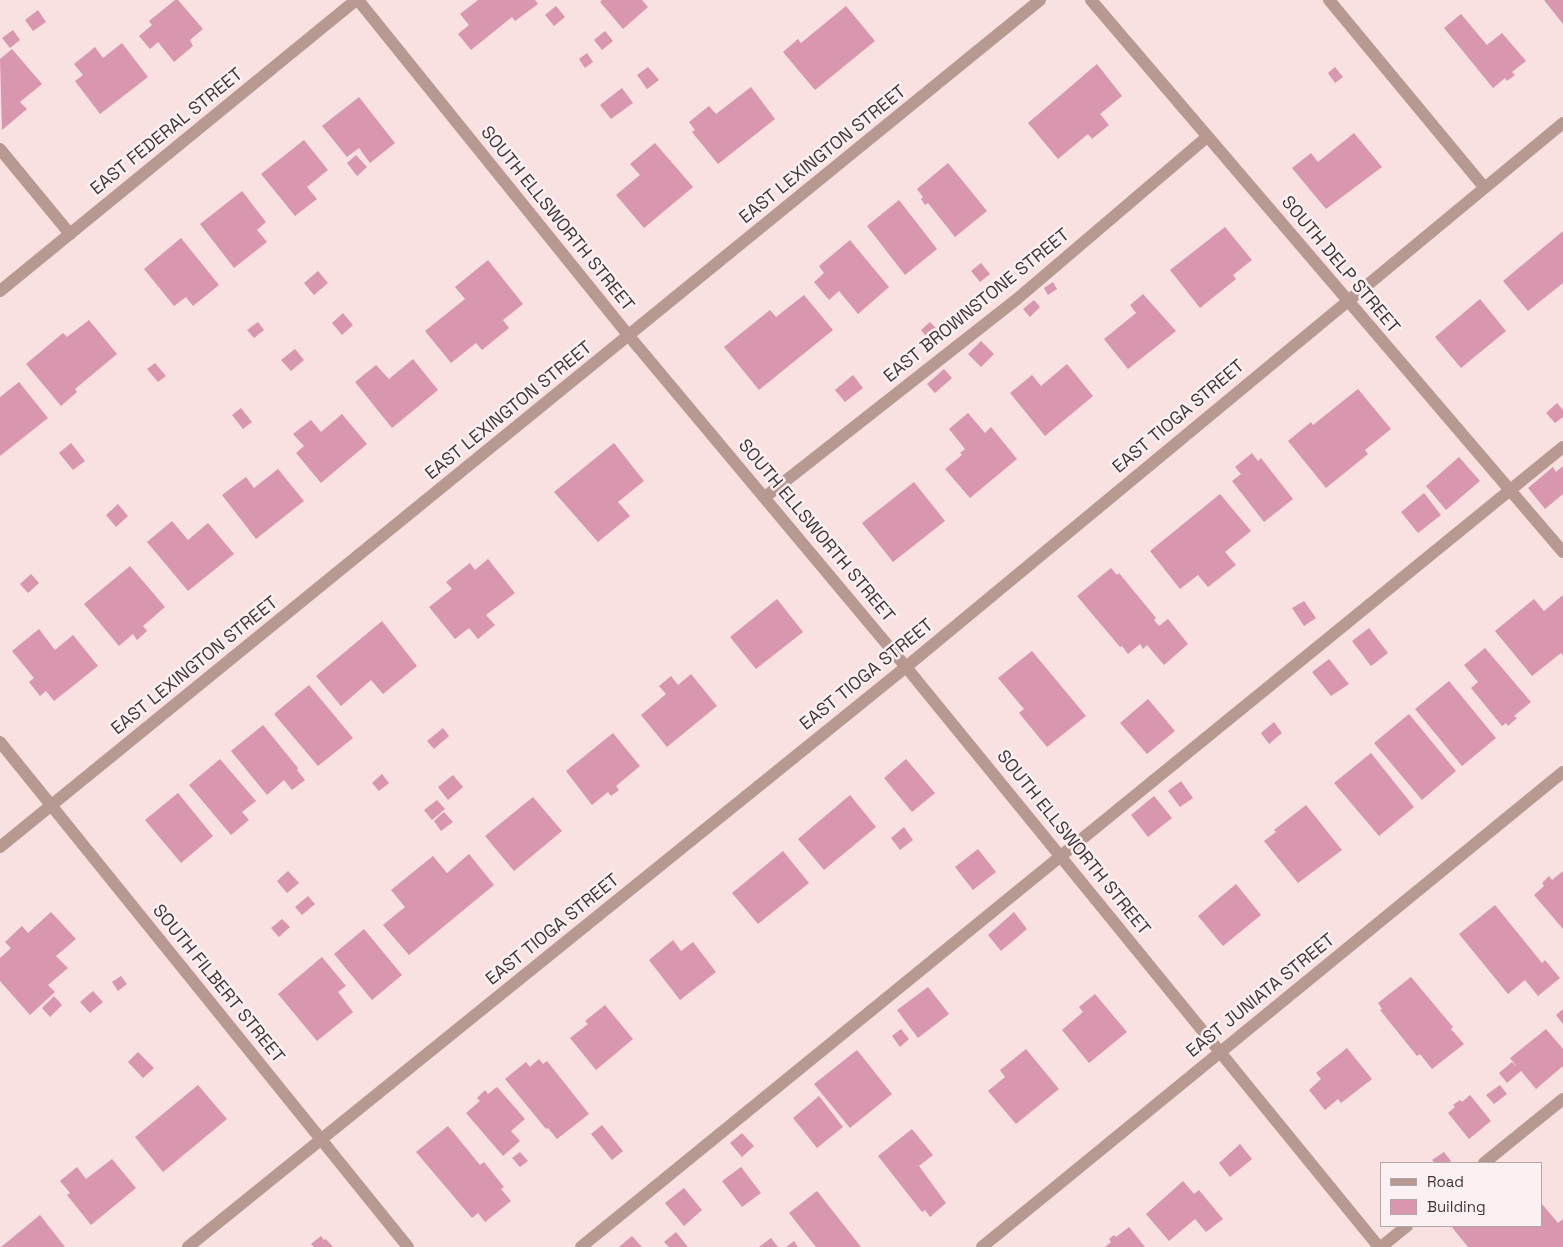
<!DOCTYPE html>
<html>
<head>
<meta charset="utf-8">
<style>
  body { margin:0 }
  #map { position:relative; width:1563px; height:1247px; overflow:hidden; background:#f9e0e1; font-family:"Space Grotesk",sans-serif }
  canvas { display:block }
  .legend { position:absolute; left:1380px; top:1162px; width:162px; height:65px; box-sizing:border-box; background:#fcf1f2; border:1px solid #b1a7a8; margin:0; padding:6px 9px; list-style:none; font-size:15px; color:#413738 }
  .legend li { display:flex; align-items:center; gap:10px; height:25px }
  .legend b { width:25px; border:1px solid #b1a7a8 }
</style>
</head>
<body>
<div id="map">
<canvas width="1563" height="1247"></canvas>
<ul class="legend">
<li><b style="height:6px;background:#b79991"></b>Road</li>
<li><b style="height:14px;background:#d897af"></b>Building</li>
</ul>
</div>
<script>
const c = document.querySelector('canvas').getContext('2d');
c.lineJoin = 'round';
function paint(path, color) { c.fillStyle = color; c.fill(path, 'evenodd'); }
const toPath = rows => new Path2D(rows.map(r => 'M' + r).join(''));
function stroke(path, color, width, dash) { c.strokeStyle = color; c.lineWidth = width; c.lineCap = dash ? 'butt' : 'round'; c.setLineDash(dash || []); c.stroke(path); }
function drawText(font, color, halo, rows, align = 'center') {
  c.font = font + ' "Space Grotesk",sans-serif'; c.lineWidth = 5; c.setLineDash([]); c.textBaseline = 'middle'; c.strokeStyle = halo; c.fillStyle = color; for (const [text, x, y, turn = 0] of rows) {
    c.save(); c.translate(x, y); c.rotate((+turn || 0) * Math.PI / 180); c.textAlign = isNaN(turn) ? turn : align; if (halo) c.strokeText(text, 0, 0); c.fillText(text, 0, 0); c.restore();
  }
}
paint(toPath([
  [175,0,178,0,203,29,190,40,193,46,174,62,158,42,150,49,139,36,152,25,149,21],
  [478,0,535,0,538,4,515,21,512,17,471,50,458,34,469,25,460,14],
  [602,0,642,0,648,7,623,29,600,2],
  [1544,0,1563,0,1563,24],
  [556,6,565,17,554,26,545,15],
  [846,6,875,41,815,90,783,52,798,39,801,43],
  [38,10,46,22,33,31,25,20],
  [1461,14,1487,45,1502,33,1526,61,1512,72,1515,75,1507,81,1505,78,1493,88,1444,28],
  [13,30,20,40,10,48,2,38],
  [605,31,613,41,602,50,594,40],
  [122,43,148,77,100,114,75,81,83,75,74,64,95,47,103,58],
  [12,49,42,84,20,102,27,109,2,130,0,59],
  [587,53,593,62,585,68,579,59],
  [1097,64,1122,96,1100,114,1109,125,1092,139,1088,134,1058,159,1028,123],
  [648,67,659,80,647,89,637,75],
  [1335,67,1343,77,1335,83,1328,73],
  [751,87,775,119,718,164,692,132,695,130,689,122,709,106,716,114],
  [622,88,633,103,611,119,600,105],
  [359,97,395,143,370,163,359,148,347,157,322,126],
  [1354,133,1382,167,1326,209,1292,168,1311,153,1318,162],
  [304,140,328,170,307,187,317,199,295,216,261,174],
  [655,143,693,187,644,228,616,195,640,175,630,164],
  [356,155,367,167,357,176,347,163],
  [948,163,987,211,955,237,928,203,925,205,921,199,923,197,917,189],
  [242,191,266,222,257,230,267,242,234,268,200,224],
  [899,200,937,249,905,275,867,226],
  [1225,227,1252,260,1233,275,1236,279,1200,308,1170,270],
  [1563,231,1563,283,1528,311,1503,281],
  [181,238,219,285,193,306,186,297,174,306,144,269],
  [850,240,889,287,858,314,839,291,829,300,814,282,824,273,819,266],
  [488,260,523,304,503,320,509,328,482,350,476,343,451,363,425,331,465,299,455,287],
  [981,263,990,274,980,282,971,271],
  [318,271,328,283,314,295,304,283],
  [1053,282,1057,289,1048,295,1044,288],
  [1143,294,1176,331,1128,369,1104,339,1136,313,1130,305],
  [804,295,833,330,759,390,724,347,770,310,776,317],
  [1480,299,1506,331,1461,368,1435,337],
  [1034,300,1040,307,1030,317,1023,309],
  [343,313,353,325,342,335,332,323],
  [89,320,117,354,75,389,77,392,61,406,26,364,63,333,67,337],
  [258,322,264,330,254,338,247,330],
  [930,322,939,331,929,340,921,330],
  [981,341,994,354,981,367,968,354],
  [295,349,304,360,291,371,281,360],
  [413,359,438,390,392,428,355,382,376,365,389,379],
  [155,363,166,376,158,382,147,369],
  [1067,364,1093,396,1045,436,1010,393,1032,375,1041,386],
  [944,369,952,378,935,393,927,384],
  [853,375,863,388,845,402,835,390],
  [19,382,48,418,0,456,0,397],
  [1358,389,1391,429,1365,450,1368,454,1326,488,1288,441,1311,422,1313,425],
  [1557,403,1563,410,1563,417,1555,423,1546,413],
  [241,408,252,422,243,429,232,415],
  [968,413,985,433,991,427,1017,459,970,498,945,469,962,455,960,453,965,449,949,429],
  [342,414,367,444,321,483,296,453,304,446,293,434,311,420,321,432],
  [71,443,85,461,73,470,59,453],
  [614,443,644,481,618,502,630,516,598,542,554,492],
  [1252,453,1258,461,1261,458,1293,499,1264,522,1232,481,1241,474,1235,467],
  [1459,457,1480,481,1446,510,1426,486],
  [1563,466,1563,494,1545,509,1528,488,1553,467,1556,472],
  [278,469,304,501,256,539,222,495,246,477,254,488],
  [914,482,945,521,893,562,862,523],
  [1424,493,1441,515,1418,533,1401,512],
  [1220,494,1251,531,1225,552,1236,565,1208,587,1198,575,1180,589,1150,551],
  [118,504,128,516,116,527,106,515],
  [172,521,188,540,208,523,234,554,188,591,147,542],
  [488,559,515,593,486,615,495,625,478,639,469,628,455,639,429,607,452,589,446,582,470,563,475,570],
  [130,566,165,607,143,626,147,631,137,640,133,634,119,646,84,604],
  [1111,568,1117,575,1119,573,1156,618,1154,620,1159,626,1168,619,1188,644,1164,665,1147,645,1143,649,1140,644,1128,654,1122,646,1120,647,1077,596],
  [31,574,39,583,28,593,20,584],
  [1563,595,1563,656,1561,653,1532,676,1495,631,1534,599,1544,611],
  [777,599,803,632,756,669,730,637],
  [1304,601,1316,618,1304,626,1292,608],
  [382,621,417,666,383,694,371,680,341,706,316,676],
  [1369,628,1388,653,1371,666,1352,641],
  [39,629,55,650,73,635,98,666,54,701,46,691,40,696,29,682,34,678,12,651],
  [1485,648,1531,702,1514,716,1517,718,1508,726,1506,723,1502,726,1471,688,1478,682,1464,665],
  [1032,651,1086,716,1047,747,1019,713,1024,709,998,678],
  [1329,659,1349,684,1331,696,1312,672],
  [691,674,717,706,667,747,641,715,666,694,659,686,671,676,678,685],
  [1449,681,1496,738,1462,766,1415,709],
  [309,685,353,738,318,766,274,714],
  [1148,699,1175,731,1147,754,1120,723],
  [1409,714,1456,771,1422,800,1374,743],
  [1274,722,1282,733,1269,744,1261,733],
  [263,725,298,768,297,770,305,780,292,790,284,780,267,795,231,751],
  [443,728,449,736,434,749,427,741],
  [613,733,640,766,616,786,619,790,611,796,608,792,592,805,566,771],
  [1371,753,1414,807,1379,836,1334,783],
  [220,759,256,801,242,812,249,820,231,835,189,785],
  [906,759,935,793,912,812,884,778],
  [382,774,389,783,379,791,372,783],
  [453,775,463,787,448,800,438,787],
  [1181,781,1193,798,1180,807,1168,791],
  [178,793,213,836,181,863,145,820],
  [850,795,876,827,824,870,798,839],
  [1154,796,1172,818,1148,837,1131,815],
  [533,797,562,831,514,871,485,836],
  [437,800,445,809,432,820,424,810],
  [1306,805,1342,850,1298,883,1264,841,1276,832,1274,830],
  [444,812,453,822,441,831,434,821],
  [904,827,913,840,900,850,891,838],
  [978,849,996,872,973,890,955,867],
  [783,851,809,883,758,924,732,893],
  [469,854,494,885,409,955,383,925,405,907,391,890,433,856,447,873],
  [288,871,299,883,287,893,277,881],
  [1563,871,1563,929,1534,895,1544,886,1542,883,1549,876,1552,880],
  [1236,884,1261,915,1223,946,1198,916],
  [308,896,315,904,302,915,295,907],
  [1495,905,1542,963,1545,960,1560,978,1538,996,1525,980,1508,994,1459,934],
  [51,912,76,939,56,956,68,968,48,985,55,992,30,1015,0,981,0,958,11,948,5,942,22,926,28,933],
  [1014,912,1027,929,1001,951,988,935],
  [282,919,290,927,279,937,271,928],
  [364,929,402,975,372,1000,334,954],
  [673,940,681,951,693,942,716,972,680,1000,649,960],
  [322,957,346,986,338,992,353,1012,317,1041,278,994],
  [121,976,127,984,118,991,112,982],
  [1411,977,1453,1027,1451,1029,1464,1044,1432,1069,1420,1054,1417,1056,1380,1010,1382,1009,1378,1003],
  [928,987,949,1014,918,1038,897,1010],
  [93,991,103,1002,90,1013,80,1002],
  [1095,994,1127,1032,1089,1063,1062,1030,1083,1012,1079,1007],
  [54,996,62,1005,50,1017,42,1008],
  [605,1005,633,1039,596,1070,570,1038,588,1024,585,1021],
  [1563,1009,1563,1024,1556,1015],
  [901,1029,909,1039,900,1047,892,1036],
  [1546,1029,1563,1049,1563,1066,1536,1089,1521,1071,1507,1083,1499,1073,1512,1062,1517,1067,1510,1058],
  [1347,1048,1372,1079,1341,1103,1338,1099,1325,1110,1309,1090,1321,1079,1316,1073],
  [1026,1049,1059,1089,1016,1124,988,1091,1005,1077,1000,1070],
  [857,1050,892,1094,850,1128,814,1084],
  [138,1052,154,1068,143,1078,128,1062],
  [539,1059,543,1064,547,1061,589,1114,557,1139,548,1128,546,1129,505,1079,526,1062,530,1067],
  [198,1085,227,1119,163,1172,135,1137],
  [1500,1085,1507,1094,1494,1104,1486,1095],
  [497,1087,525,1119,511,1131,520,1141,503,1156,466,1113,480,1101,477,1098,485,1090,488,1094],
  [1470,1095,1491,1121,1469,1139,1448,1113,1455,1107,1453,1105,1460,1100,1462,1102],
  [819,1096,843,1127,817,1148,793,1118],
  [602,1125,623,1151,612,1160,591,1134],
  [448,1126,480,1165,484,1162,504,1187,501,1189,511,1201,485,1222,478,1213,472,1218,416,1152],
  [912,1129,933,1155,919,1166,946,1203,930,1217,925,1210,922,1212,878,1156],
  [742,1133,754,1146,742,1157,730,1143],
  [1240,1144,1252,1159,1230,1177,1219,1163],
  [520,1152,528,1161,520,1167,512,1158],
  [1444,1152,1451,1161,1448,1163,1435,1163,1432,1160],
  [112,1159,136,1188,91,1225,67,1195,70,1193,60,1181,77,1167,86,1179],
  [741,1167,761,1193,742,1207,722,1181],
  [1183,1181,1194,1194,1199,1190,1223,1219,1206,1232,1195,1219,1169,1241,1146,1214],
  [684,1188,702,1210,684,1226,665,1203],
  [817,1191,861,1247,816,1247,789,1213],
  [1542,1204,1558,1223,1563,1219,1563,1247,1468,1247,1451,1226,1542,1226],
  [40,1215,65,1247,1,1247],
  [1129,1227,1145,1247,1105,1247,1111,1242,1109,1239,1114,1235,1116,1237],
  [676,1232,688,1247,669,1247,664,1242],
  [321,1236,324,1240,326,1239,333,1247,314,1247,311,1244],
  [632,1236,642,1247,619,1247],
  [771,1238,778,1247,759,1247],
  [794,1241,798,1247,786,1247]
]), '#d897af');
stroke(toPath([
  [1091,0,1563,552],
  [0,149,70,234],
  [765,497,1017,299,1207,137],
  [1484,1163,1563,1099],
  [581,1247,1563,447],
  [1381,1247,1407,1226]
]), '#b79991', 12);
stroke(toPath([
  [358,0,629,336,906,667,1379,1247],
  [1329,0,1484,187],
  [0,291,356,0],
  [0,742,408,1247],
  [0,847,1040,0],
  [188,1247,906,667,1563,123],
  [982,1247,1563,772]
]), '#b79991', 12);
drawText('18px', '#413738', '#fcf1f2', [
  ["EAST FEDERAL STREET",167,132,-39],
  ["EAST LEXINGTON STREET",823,155,-39],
  ["SOUTH ELLSWORTH STREET",557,219,51],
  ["SOUTH DELP STREET",1340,265,50],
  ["EAST BROWNSTONE STREET",977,306,-39],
  ["EAST LEXINGTON STREET",509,411,-39],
  ["EAST TIOGA STREET",1179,417,-40],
  ["SOUTH ELLSWORTH STREET",816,531,50],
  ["EAST LEXINGTON STREET",195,666,-39],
  ["EAST TIOGA STREET",867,675,-39],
  ["SOUTH ELLSWORTH STREET",1073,843,51],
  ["EAST TIOGA STREET",553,930,-39],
  ["SOUTH FILBERT STREET",218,984,51],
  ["EAST JUNIATA STREET",1261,996,-39]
]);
</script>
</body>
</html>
